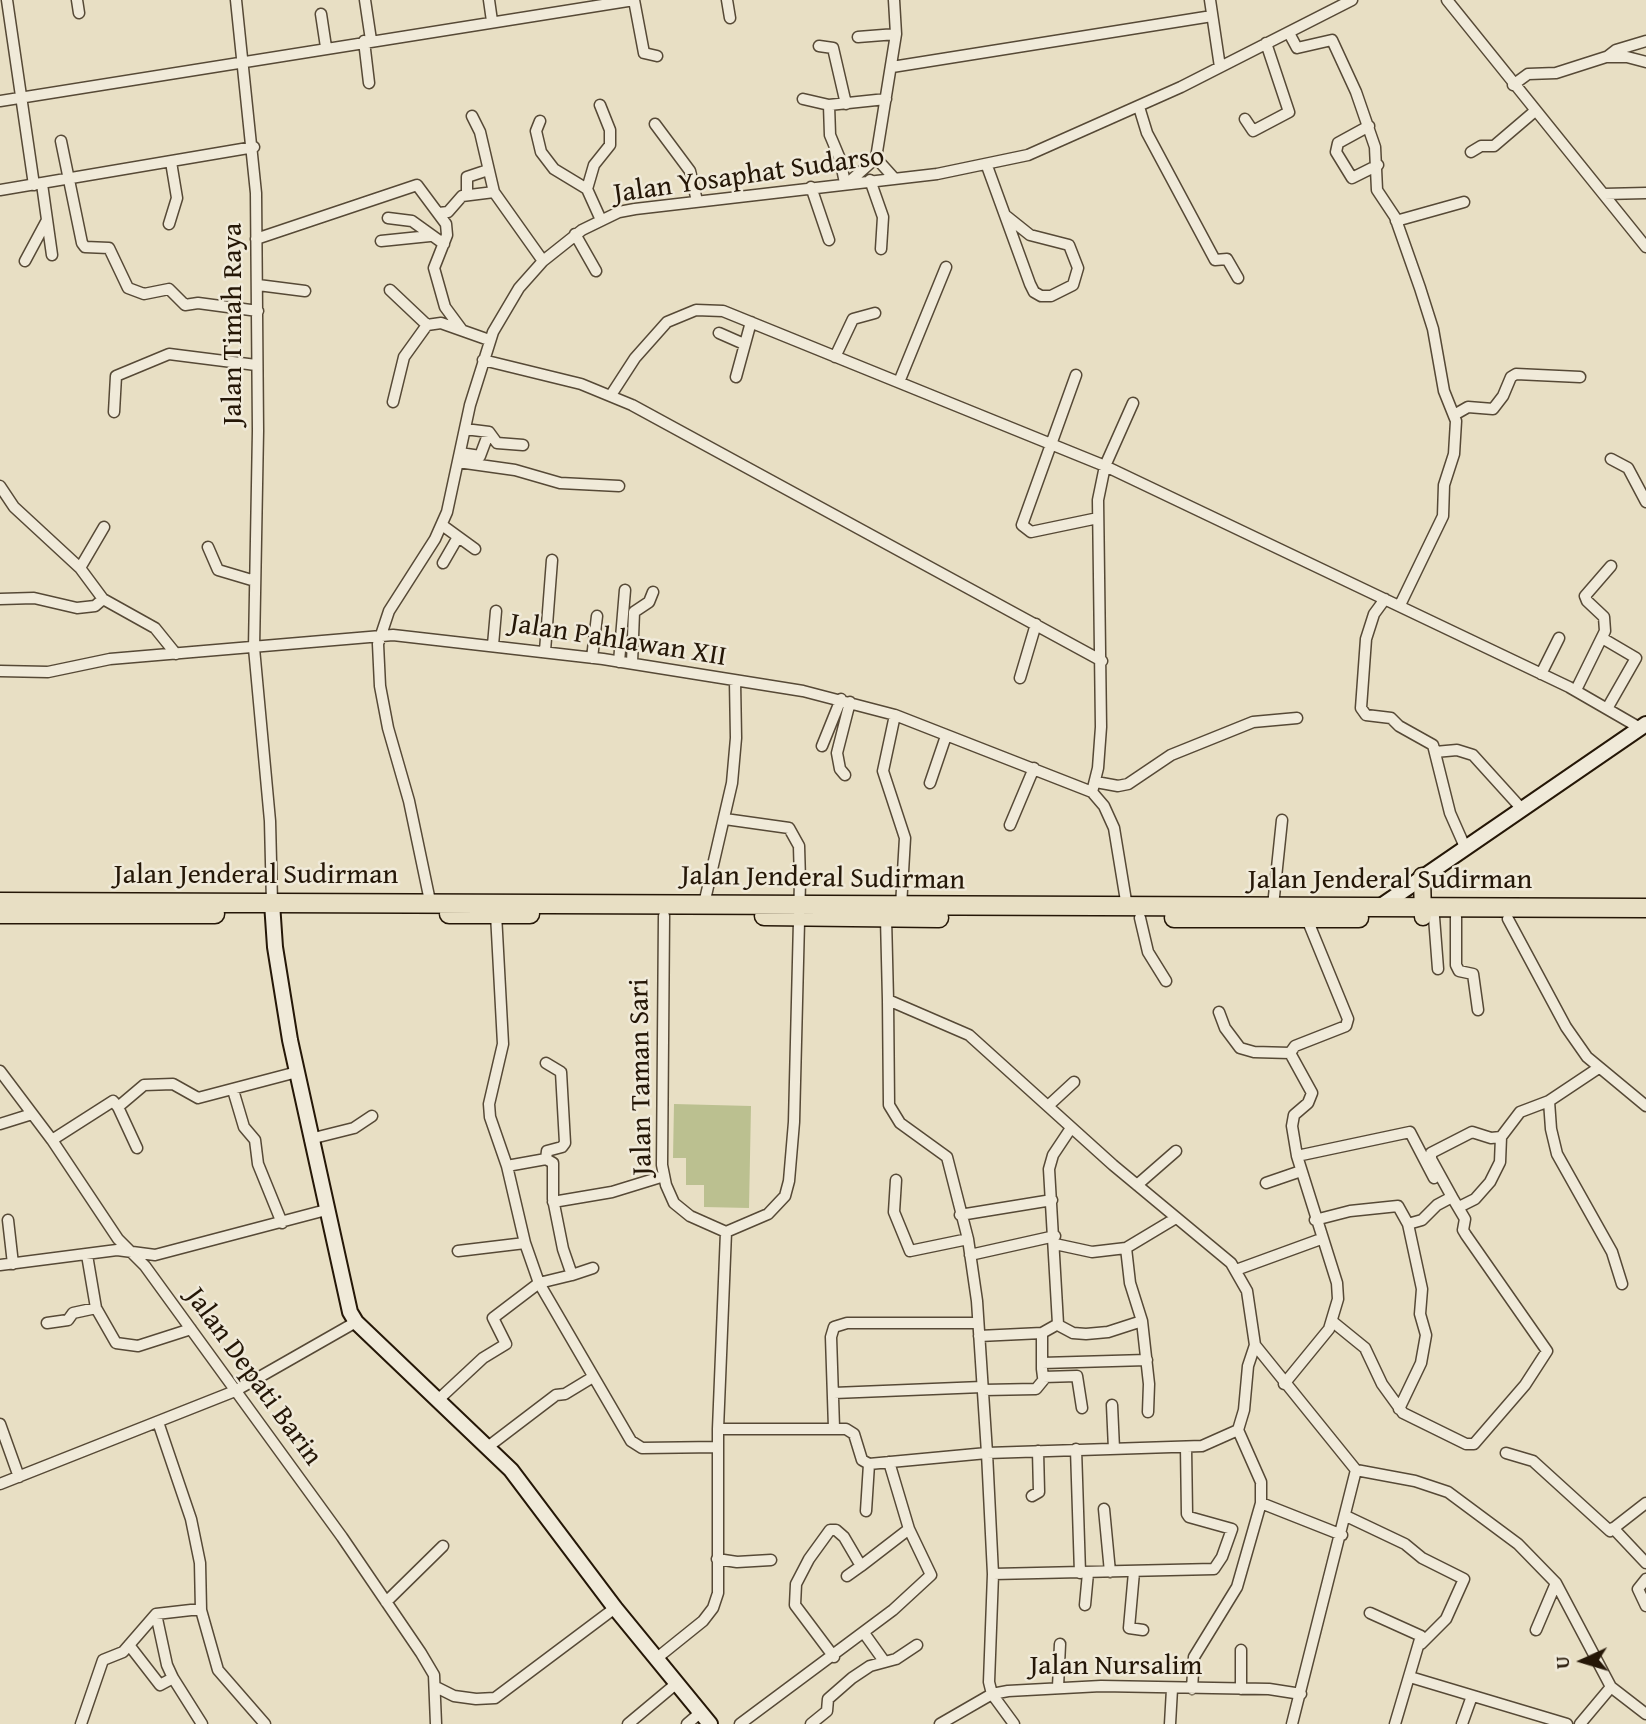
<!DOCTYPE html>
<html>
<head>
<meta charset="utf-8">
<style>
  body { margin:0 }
  #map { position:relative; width:1646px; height:1724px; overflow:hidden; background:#e8dfc4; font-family:"Gentium Book Plus",serif }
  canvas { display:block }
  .north { position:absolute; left:1548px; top:1626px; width:70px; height:70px; -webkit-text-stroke:5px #f0ead9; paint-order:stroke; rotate:266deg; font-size:19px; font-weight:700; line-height:28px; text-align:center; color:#251707 }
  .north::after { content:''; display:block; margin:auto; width:24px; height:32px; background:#251707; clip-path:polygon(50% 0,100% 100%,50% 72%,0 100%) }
</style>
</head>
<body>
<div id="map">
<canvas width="1646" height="1724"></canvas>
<div class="north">U</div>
</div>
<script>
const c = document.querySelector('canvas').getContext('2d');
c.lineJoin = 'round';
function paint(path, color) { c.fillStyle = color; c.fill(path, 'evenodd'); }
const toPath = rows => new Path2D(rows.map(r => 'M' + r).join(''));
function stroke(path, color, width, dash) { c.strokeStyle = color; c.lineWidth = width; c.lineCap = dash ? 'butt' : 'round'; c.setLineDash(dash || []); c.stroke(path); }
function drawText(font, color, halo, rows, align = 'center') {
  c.font = font + ' "Gentium Book Plus",serif'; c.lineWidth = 5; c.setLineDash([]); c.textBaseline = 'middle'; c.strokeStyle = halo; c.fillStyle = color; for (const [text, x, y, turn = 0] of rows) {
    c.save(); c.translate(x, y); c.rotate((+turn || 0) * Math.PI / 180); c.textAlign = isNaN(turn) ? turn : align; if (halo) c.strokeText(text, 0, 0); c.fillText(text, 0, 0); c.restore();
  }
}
paint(toPath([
  [674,1104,751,1106,749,1208,704,1207,704,1185,686,1185,686,1158,673,1158]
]), '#bbc090');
const street = toPath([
  [7,0,34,185],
  [77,0,79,13],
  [236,0,256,193,258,431,254,648,270,821,272,903],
  [365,0,371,40],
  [489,0,492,21],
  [634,0,644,53,657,56],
  [727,0,730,18],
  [1210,0,1220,67],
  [1447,0,1646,247],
  [321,14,326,47],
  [1289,33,1297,48,1332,40,1356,92,1375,147,1377,190,1395,217,1420,288,1433,329,1444,391,1456,421,1454,454,1444,485,1443,516,1400,605],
  [858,37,896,34],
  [364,41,369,83],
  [819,46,833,48,846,104],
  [1607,57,1616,50,1646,41],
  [892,67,1212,16],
  [1513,85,1528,74,1556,73,1606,57,1627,57,1646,62],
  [803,99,829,105,886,99],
  [0,101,634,0],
  [829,105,830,135,840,159,845,183],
  [1139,107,1147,133,1215,260,1227,259,1238,278],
  [472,116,480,132,494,192],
  [1245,119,1253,131,1289,112,1266,43],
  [540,121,536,131,541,152,554,169,587,189,601,220],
  [655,124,690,171,697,201],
  [1369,126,1338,143,1336,152,1352,178,1378,165],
  [61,141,82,243,85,247,109,248,128,288,144,294,169,289,185,305,198,303,258,311],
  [1471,152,1481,146,1494,146,1535,111],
  [876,158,894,178],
  [987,166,1030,284,1034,292,1041,296,1051,296,1073,285,1078,268,1069,245,1030,235,1005,215],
  [870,180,883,217,881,249],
  [849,182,876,158,896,34,894,0],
  [42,184,52,255],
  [811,187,829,240],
  [587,189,594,165,610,145,610,130,600,105],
  [0,190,254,147],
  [1604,194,1646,193],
  [467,195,467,177,488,170],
  [439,213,448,212,462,196,494,192,543,261],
  [388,218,412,221,444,244],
  [1396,221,1464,202],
  [169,224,177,198,171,162],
  [575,234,596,271],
  [256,239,417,185,446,224,447,235,434,268,445,307,462,330],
  [381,241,430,236],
  [25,261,47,220],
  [258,285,305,291],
  [390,290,427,325],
  [719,333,744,344],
  [835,357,853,319,875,313],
  [483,360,581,384,632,405,1102,661],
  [1076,375,1022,525,1031,532,1098,518],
  [736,377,751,322],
  [899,382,946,267],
  [611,395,635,358,667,322,696,310,723,311,1105,466,1569,687,1640,728],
  [393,402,404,357,427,325,441,323,489,340],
  [114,412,116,376,169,354,256,365],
  [1454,415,1468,407,1493,409,1503,396,1511,377,1516,374,1580,377],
  [465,429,489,432,497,443,523,445],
  [460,453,480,456,489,432],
  [1611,459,1628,468,1646,502],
  [458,462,515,470,560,483,619,486],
  [0,486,14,507,80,568,103,599,155,628,176,654],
  [442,525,475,549],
  [208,547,218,570,255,581],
  [443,563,458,537],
  [80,568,104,527],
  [0,599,34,598,77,608,95,606,103,599],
  [1385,599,1374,614,1366,639,1361,708,1366,715,1391,718,1399,726,1433,745,1450,813,1465,847],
  [1602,638,1636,658,1608,707],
  [493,645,496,611],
  [545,651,552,560],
  [592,658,597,616],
  [619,662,625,590],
  [632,663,634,612,649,602,653,592],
  [0,671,48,672,110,659,393,635,603,659,803,691,895,715,1092,792,1104,806,1114,828,1127,907],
  [1541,674,1559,638],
  [1020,678,1036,624],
  [1576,690,1605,631,1604,617,1587,601,1585,596,1611,566],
  [895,715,883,771,905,838,901,906],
  [822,746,841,699],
  [1435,752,1457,750,1473,755,1521,808],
  [845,775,840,769,837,753,850,702],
  [1096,782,1118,786,1128,784,1171,755,1253,722,1297,718],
  [930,783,946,736],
  [1092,792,1098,768,1101,727,1098,500,1105,466,1133,403],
  [1010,825,1034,768],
  [430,901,409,801,388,728,380,686,378,644,389,611,435,539,447,512,470,405,493,332,519,288,543,261,582,230,619,212,635,209,937,174,1028,155,1181,87,1352,0],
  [704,904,732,783,736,738,735,681],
  [1273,906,1282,820],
  [496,914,503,1044,489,1104,490,1117,507,1166,525,1243,539,1283,631,1441,642,1448,718,1447],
  [664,916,662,1165,666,1185,674,1203,690,1216,726,1232,768,1214,785,1196,789,1181,794,1122,800,881,799,846,789,828,725,819],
  [1434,917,1438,969],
  [1456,917,1456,965,1459,971,1473,974,1478,1010],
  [886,918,888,1000,969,1035,1113,1165,1231,1263,1247,1291,1255,1345,1356,1470,1292,1724],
  [1140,918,1148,952,1166,981],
  [1508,919,1566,1027,1587,1057,1646,1106],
  [888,1000,889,1105,900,1123,947,1157,968,1239,977,1301,987,1453,993,1574,989,1682,992,1694,1014,1724],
  [1219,1012,1225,1028,1240,1048,1254,1052,1290,1053],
  [546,1063,561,1072,565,1143,562,1147,547,1151,546,1159],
  [0,1071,52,1140,118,1239,145,1266,342,1537,421,1653,434,1675,436,1724],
  [233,1090,244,1127,255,1140,258,1164,282,1223],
  [1549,1101,1551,1129,1557,1154,1612,1252,1622,1284],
  [1048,1106,1074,1082],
  [118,1107,144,1085,173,1084,198,1098,297,1072],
  [0,1124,32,1114],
  [1071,1128,1053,1155,1049,1169,1058,1324,1042,1333,1042,1369,1043,1377,1077,1376,1082,1408],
  [310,1139,354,1128,372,1116],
  [52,1140,113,1101,118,1107,137,1148],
  [1297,1156,1410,1132,1434,1178],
  [896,1180,894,1212,910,1251,968,1239],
  [1266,1183,1301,1171],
  [1137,1185,1176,1151],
  [553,1202,612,1192,664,1176],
  [1459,1207,1475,1199,1490,1182,1500,1162,1501,1137],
  [960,1215,1052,1200],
  [8,1220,13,1264],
  [1315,1220,1350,1211,1398,1206,1408,1224,1422,1220,1437,1205,1452,1197,1431,1159,1431,1153,1472,1132,1491,1138,1501,1137,1520,1112,1549,1101,1597,1069],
  [1055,1244,1092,1252,1126,1248,1176,1218],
  [1126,1248,1130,1283,1142,1321],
  [458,1251,525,1243],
  [87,1255,96,1308,116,1343,138,1346,191,1329],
  [970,1255,1055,1236],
  [0,1265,117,1250,155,1255,326,1210],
  [1236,1270,1321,1239],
  [572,1275,593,1268],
  [1333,1322,1365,1348,1382,1384,1403,1413,1466,1444,1474,1444,1525,1385,1547,1351,1466,1235,1463,1230,1465,1219,1452,1197],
  [47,1323,68,1320,73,1313,96,1308],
  [1058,1325,1073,1333,1086,1334,1108,1332,1142,1321,1149,1384,1148,1412],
  [979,1336,1042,1333],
  [1042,1363,1147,1360],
  [1284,1384,1329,1329,1338,1299,1337,1283,1297,1156,1292,1126,1294,1115,1308,1103,1312,1093,1290,1053,1295,1046,1346,1026,1348,1019,1307,919],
  [983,1390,1036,1389,1045,1378],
  [834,1393,982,1387],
  [439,1399,483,1358,506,1344,493,1318,539,1283,572,1275,563,1249,553,1199,553,1163,546,1159,507,1166],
  [1112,1405,1114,1449],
  [1399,1409,1421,1363,1426,1335,1420,1314,1422,1289,1408,1224],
  [158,1422,191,1519,200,1563,201,1610],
  [0,1424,19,1477],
  [834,1428,831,1337,834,1327,847,1323,978,1323],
  [718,1429,846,1429,854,1434,862,1460,869,1464,987,1453,1202,1446,1238,1430,1244,1410,1248,1366,1255,1345],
  [489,1446,556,1395,565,1394,593,1377],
  [1076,1449,1080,1573],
  [1506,1453,1533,1461,1610,1531,1646,1503],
  [1356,1470,1415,1481,1448,1492,1518,1544,1556,1583,1611,1687,1646,1714],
  [0,1484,235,1391,356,1322],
  [1032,1496,1039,1492,1038,1451],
  [1261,1503,1342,1535],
  [1104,1509,1110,1572],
  [866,1511,869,1464],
  [1346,1516,1405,1544,1422,1558,1464,1579,1446,1619,1421,1644],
  [1613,1528,1646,1563],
  [717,1559,737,1562,771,1560],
  [1134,1572,1129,1628,1143,1630],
  [993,1574,1214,1569,1222,1557,1232,1529,1189,1517,1187,1514,1186,1447],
  [847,1576,861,1566],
  [1646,1579,1638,1589,1646,1606],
  [386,1602,443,1546],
  [1085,1605,1088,1573],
  [1370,1613,1421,1636,1395,1724],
  [156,1614,167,1665,173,1678],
  [1536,1630,1556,1583],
  [864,1633,884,1661],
  [129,1645,160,1685,173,1678,202,1724],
  [834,1657,795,1605,796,1584,809,1559,830,1530,836,1530,844,1537,861,1566,909,1529],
  [657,1658,703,1621,713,1608,718,1593,718,1429,726,1232],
  [1410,1677,1567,1724],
  [436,1687,454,1696,476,1699,495,1698,615,1608],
  [1058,1687,1060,1644],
  [1192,1689,1194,1657,1237,1587,1261,1503,1261,1482,1238,1430],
  [1241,1689,1241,1650],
  [81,1724,103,1660,123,1652,156,1614,191,1610,201,1610,218,1670,265,1724],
  [628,1724,677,1683],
  [687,1724,701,1712],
  [740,1724,893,1610,931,1575,909,1529,889,1462],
  [811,1724,827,1711,828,1699,852,1678,870,1666,896,1659,917,1645],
  [940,1724,992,1694,1008,1691,1101,1686,1269,1689,1301,1694],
  [1170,1724,1172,1689],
  [1462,1724,1472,1696],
  [1580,1724,1611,1687]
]);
const secondary = toPath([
  [272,903,275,947,290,1040,350,1312,356,1322,511,1470,615,1608,710,1724],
  [1381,906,1646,724]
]);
const primary = toPath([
  [1422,876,1423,917]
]);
const highway = toPath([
  [0,902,1646,908],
  [0,914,215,914],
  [449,914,530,914],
  [764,916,939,918],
  [1174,918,1359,918]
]);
stroke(street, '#564936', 13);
stroke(secondary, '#251707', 18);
stroke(primary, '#251707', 19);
stroke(highway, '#251707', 21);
stroke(street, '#f0ead9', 10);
stroke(secondary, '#f0ead9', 14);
stroke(primary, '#e8dfc4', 16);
stroke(highway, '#e8dfc4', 18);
drawText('28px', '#251707', '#f0ead9', [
  ["Jalan Yosaphat Sudarso",749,176,-8],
  ["Jalan Timah Raya",234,324,-90],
  ["Jalan Pahlawan XII",618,641,9],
  ["Jalan Jenderal Sudirman",256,876],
  ["Jalan Jenderal Sudirman",823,879,1],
  ["Jalan Jenderal Sudirman",1390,881],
  ["Jalan Taman Sari",642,1077,-91],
  ["Jalan Depati Barin",253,1377,54],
  ["Jalan Nursalim",1116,1667]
]);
</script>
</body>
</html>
